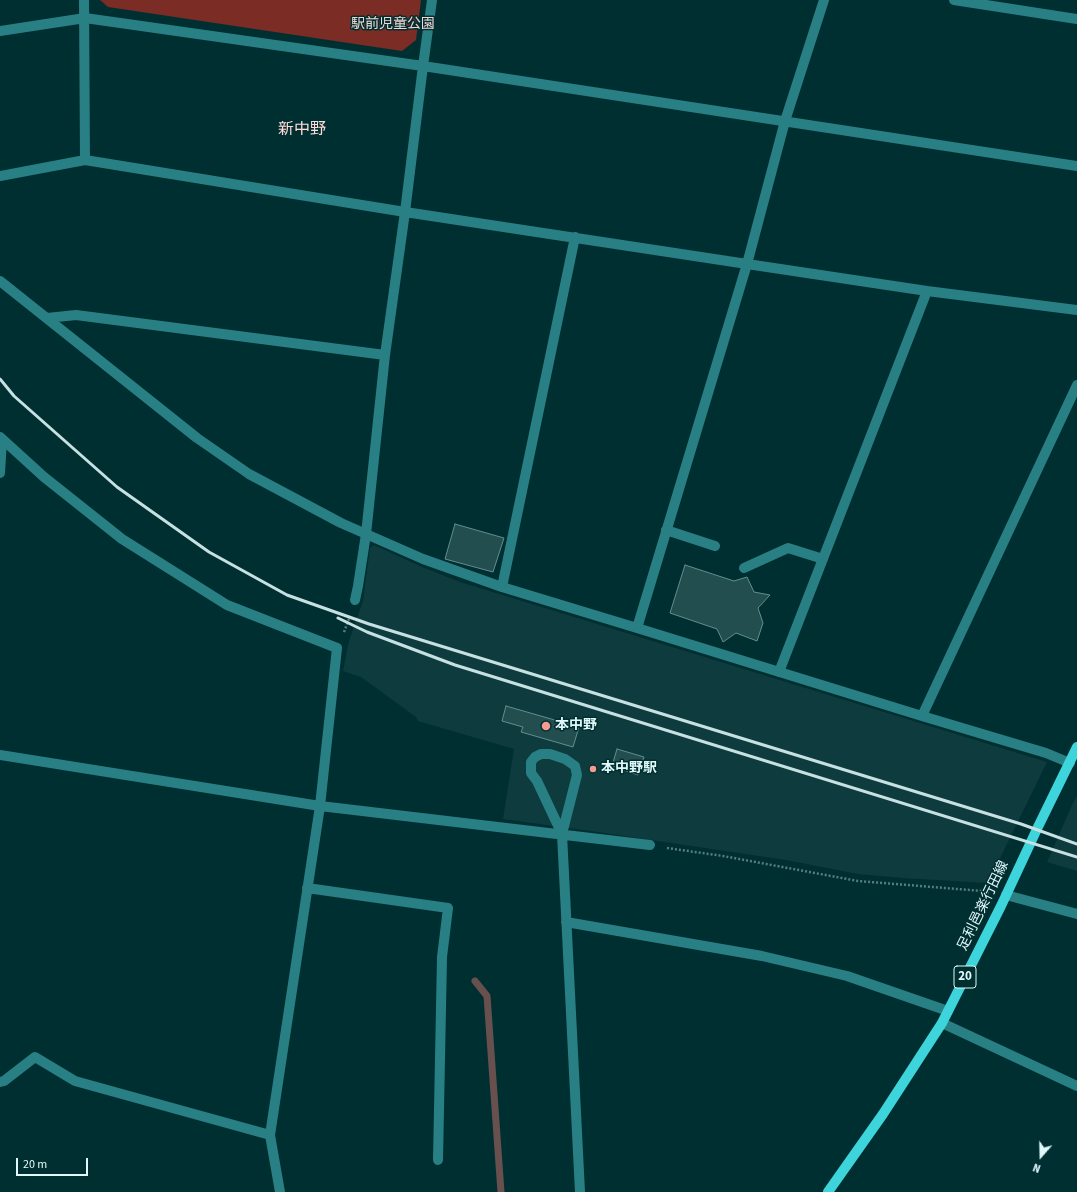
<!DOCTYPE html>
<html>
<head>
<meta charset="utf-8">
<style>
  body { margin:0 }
  #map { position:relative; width:1077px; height:1192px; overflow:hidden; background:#002f32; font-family:"Source Sans 3",sans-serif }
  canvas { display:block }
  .north { position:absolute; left:1021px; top:1136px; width:40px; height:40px; -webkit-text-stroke:3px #002f32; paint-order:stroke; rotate:200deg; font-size:11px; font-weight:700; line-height:16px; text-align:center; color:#e1f9fa }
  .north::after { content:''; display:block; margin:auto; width:14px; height:18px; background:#e1f9fa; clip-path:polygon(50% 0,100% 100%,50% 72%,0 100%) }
  .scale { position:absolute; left:16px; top:1158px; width:72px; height:18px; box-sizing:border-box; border:2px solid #e1f9fa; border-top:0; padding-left:5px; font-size:12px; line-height:14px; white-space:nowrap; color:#e1f9fa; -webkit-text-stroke:3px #002f32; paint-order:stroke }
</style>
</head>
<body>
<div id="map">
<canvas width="1077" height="1192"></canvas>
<div class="north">N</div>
<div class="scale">20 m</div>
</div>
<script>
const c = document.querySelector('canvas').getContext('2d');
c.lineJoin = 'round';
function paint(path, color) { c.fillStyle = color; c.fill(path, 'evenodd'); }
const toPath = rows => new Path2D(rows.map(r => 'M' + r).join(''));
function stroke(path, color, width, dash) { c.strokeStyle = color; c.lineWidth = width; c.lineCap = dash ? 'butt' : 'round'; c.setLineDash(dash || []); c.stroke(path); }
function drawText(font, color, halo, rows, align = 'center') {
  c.font = font + ' "Source Sans 3","Noto Sans JP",sans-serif'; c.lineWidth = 3; c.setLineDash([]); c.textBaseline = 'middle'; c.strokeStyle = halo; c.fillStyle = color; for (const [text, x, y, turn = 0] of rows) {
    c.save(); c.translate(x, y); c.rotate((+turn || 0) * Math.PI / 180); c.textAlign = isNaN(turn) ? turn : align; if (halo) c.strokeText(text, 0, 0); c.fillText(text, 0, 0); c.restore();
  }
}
paint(toPath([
  [374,545,422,567,460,582,1047,762,988,883,903,878,858,874,786,860,584,830,503,819,514,749,418,721,416,717,361,677,343,671,349,641,363,601,370,548],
  [1077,796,1077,871,1047,862,1073,803]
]), '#0e3c3e');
paint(toPath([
  [100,0,421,0,416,40,402,51,108,7]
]), '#7a2c25');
stroke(toPath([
  [475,981,487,996,501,1192]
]), '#68504e', 7);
const building = toPath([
  [455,524,504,538,493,572,445,559,455,524],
  [685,565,734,581,747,577,754,592,770,595,758,608,763,623,757,641,736,633,723,642,717,629,670,613,685,565],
  [506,706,579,727,573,747,521,732,523,727,502,721,506,706],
  [617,749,644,757,638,775,612,766,617,749]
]);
paint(building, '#234e50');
stroke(building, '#618e90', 1);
stroke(toPath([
  [344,632,350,616],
  [667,848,723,856,858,881,982,891,989,893]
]), '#567d7f', 2.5, [2, 2]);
stroke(toPath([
  [84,0,85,160],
  [954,0,1077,19],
  [0,31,85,18,423,66,1077,166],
  [0,176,85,160,405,212,747,264,927,291,1077,310],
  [0,281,197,438,249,474,341,523,423,559,502,587,637,628,922,716,1046,753,1070,763],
  [47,318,76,315,385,355],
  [0,437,44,477,122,539,227,605,337,648,320,806,270,1135,280,1192],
  [0,473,2,439],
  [666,530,715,546],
  [744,568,788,548,823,559],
  [502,587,575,237],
  [355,600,358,586,366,534,385,355,405,212,423,66,432,0],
  [637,628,747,264,785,121,824,0],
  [779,672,927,291],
  [922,716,1077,385],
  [0,755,320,806,650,845],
  [562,834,537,781,531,773,531,762,535,757,541,754,550,754,565,759,575,766,577,775,562,834,580,1192],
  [307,888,448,908,442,957,438,1160],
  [1006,895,1077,914],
  [566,922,762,956,847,976,948,1011],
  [942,1023,1077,1086],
  [0,1082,4,1081,35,1057,75,1081,270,1135]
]), '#298084', 10);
stroke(toPath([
  [828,1192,883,1114,942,1023,1001,906,1037,829,1077,747]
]), '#3ed4db', 10);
stroke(toPath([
  [0,379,14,396,117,487,209,552,287,595,369,624,1021,824,1077,844],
  [338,618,367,632,455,665,1077,857]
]), '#c7e1e3', 3);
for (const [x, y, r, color] of [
  [546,726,5,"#f59c90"],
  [593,769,4,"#f59c90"]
]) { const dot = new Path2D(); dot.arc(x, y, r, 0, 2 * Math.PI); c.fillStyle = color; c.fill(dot); stroke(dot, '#002f32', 1.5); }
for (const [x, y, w] of [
  [965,977,22]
]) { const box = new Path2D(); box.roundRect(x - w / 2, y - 11, w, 22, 3); c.fillStyle = '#002f32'; c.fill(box); stroke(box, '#e1f9fa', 1); }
drawText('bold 13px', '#e1f9fa', null, [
  ["20",965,977]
]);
drawText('14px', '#f2d7d3', '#002f32', [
  ["駅前児童公園",393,25]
]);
drawText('bold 14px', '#e1f9fa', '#002f32', [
  ["本中野",555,726],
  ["本中野駅",601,769]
], 'left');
drawText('14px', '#e1f9fa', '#002f32', [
  ["足利邑楽行田線",984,906,-64]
]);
drawText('16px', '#fedbd6', '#002f32', [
  ["新中野",302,130]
]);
</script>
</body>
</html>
